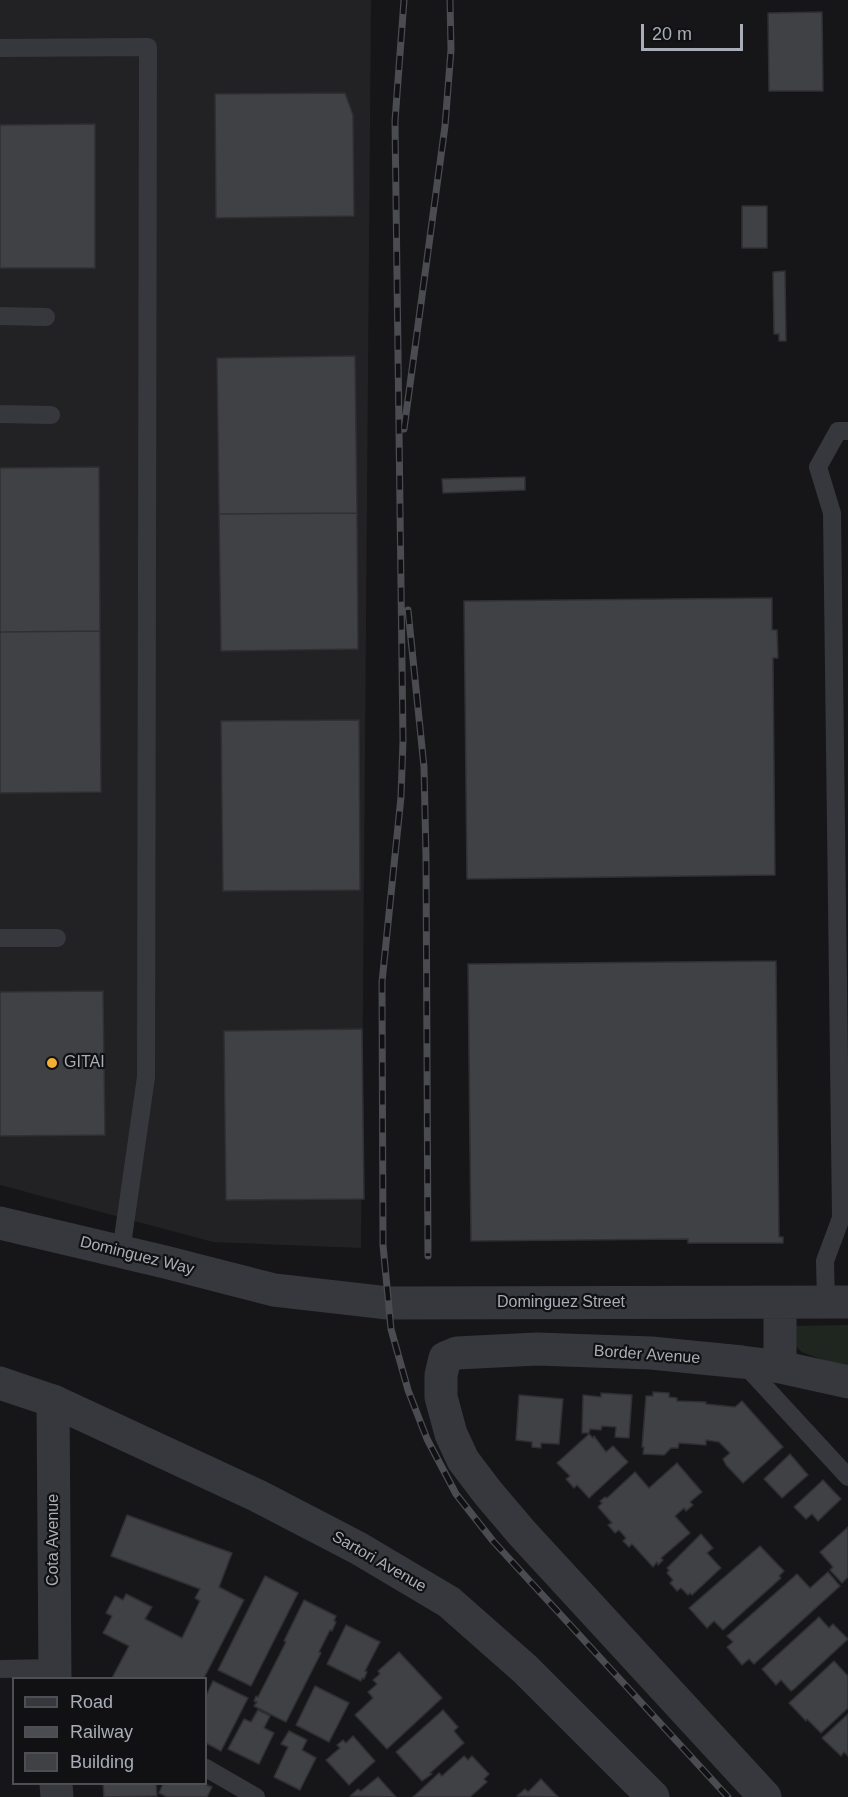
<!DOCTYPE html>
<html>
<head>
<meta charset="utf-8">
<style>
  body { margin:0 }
  #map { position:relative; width:848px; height:1797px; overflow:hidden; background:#161618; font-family:Helvetica,sans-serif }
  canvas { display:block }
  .legend { position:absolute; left:12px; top:1677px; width:195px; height:108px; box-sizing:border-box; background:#111113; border:2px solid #4d4f55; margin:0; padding:8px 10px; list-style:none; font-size:18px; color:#a8adb8 }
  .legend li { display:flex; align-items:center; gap:12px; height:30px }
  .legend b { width:30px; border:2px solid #4d4f55 }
  .scale { position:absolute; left:641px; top:24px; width:102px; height:27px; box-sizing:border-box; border:3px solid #a8adb8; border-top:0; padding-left:8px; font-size:18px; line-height:21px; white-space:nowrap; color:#a8adb8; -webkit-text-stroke:4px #111113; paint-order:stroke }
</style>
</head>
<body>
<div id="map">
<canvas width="848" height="1797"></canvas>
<ul class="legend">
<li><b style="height:8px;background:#37383d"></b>Road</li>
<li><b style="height:8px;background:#4a4c52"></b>Railway</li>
<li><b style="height:16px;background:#404145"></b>Building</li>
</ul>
<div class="scale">20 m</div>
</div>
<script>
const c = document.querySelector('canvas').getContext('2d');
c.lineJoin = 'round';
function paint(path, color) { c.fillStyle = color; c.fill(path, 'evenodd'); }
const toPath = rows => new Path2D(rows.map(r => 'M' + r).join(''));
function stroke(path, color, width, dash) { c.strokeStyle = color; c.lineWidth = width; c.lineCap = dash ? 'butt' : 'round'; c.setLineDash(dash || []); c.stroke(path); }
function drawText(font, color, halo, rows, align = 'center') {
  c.font = font + ' Helvetica,sans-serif'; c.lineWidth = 4.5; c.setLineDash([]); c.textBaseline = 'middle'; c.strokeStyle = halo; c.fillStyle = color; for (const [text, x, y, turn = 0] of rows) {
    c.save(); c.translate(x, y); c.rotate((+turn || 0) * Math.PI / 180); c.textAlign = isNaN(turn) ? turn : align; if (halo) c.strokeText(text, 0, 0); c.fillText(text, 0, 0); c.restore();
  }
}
paint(toPath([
  [0,0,371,0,361,1248,213,1242,0,1185]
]), '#222225');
paint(toPath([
  [848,1325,848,1369,802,1352,792,1343,792,1326]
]), '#1e261f');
const building = toPath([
  [822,12,823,91,769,91,768,13,822,12],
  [345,93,353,115,354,216,216,218,215,94,345,93],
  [95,124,95,268,0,268,0,125,95,124],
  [742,206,767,206,767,248,742,248,742,206],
  [785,271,786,341,779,341,779,334,774,334,773,272,785,271],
  [355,356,357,513,219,514,217,358,355,356],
  [99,467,100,631,0,632,0,468,99,467],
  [525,477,525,490,443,493,442,479,525,477],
  [357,513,358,649,221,651,219,514,357,513],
  [772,598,772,630,777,630,778,658,773,658,775,875,467,879,464,601,772,598],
  [100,631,101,792,0,793,0,632,100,631],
  [359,720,360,890,223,891,221,721,359,720],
  [776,961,779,1237,783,1237,783,1243,688,1243,688,1239,471,1241,468,964,776,961],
  [103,991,105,1135,0,1136,0,992,103,991],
  [362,1029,364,1199,226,1200,224,1031,362,1029],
  [653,1392,669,1393,669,1397,677,1398,677,1401,706,1402,706,1404,735,1407,742,1401,783,1447,743,1483,726,1465,723,1459,730,1453,719,1442,706,1440,706,1445,679,1443,678,1448,671,1448,664,1455,643,1454,644,1447,642,1447,646,1396,653,1396,653,1392],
  [601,1393,632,1395,629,1438,615,1437,616,1427,602,1426,601,1430,590,1429,589,1433,582,1433,583,1395,601,1397,601,1393],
  [519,1395,563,1399,559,1444,541,1443,541,1448,532,1447,532,1442,516,1440,519,1395],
  [589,1434,593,1438,594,1436,606,1452,613,1446,628,1462,589,1498,577,1485,574,1488,566,1479,570,1476,557,1463,589,1434],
  [790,1454,808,1475,782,1498,764,1479,790,1454],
  [677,1463,702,1492,690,1502,693,1505,686,1511,684,1508,675,1516,690,1533,661,1558,663,1560,658,1565,657,1562,653,1567,632,1544,629,1547,623,1541,626,1538,619,1530,615,1533,608,1525,612,1523,598,1507,602,1503,600,1501,605,1497,607,1498,635,1472,649,1488,677,1463],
  [823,1480,841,1499,818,1521,812,1514,806,1519,794,1507,823,1480],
  [127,1515,232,1553,219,1587,244,1600,204,1678,112,1678,129,1646,103,1633,112,1616,106,1613,115,1596,123,1600,126,1594,152,1607,145,1619,182,1638,200,1601,195,1598,200,1589,111,1556,127,1515],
  [848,1527,848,1577,842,1583,830,1570,833,1567,820,1552,848,1527],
  [701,1534,713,1548,707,1553,721,1568,692,1595,690,1593,688,1595,681,1588,677,1591,670,1583,673,1580,667,1573,669,1570,667,1568,701,1534],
  [760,1546,784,1571,779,1576,781,1578,723,1630,714,1621,707,1628,689,1608,760,1546],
  [828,1572,840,1586,754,1664,749,1659,742,1665,727,1647,733,1642,727,1636,797,1574,810,1588,828,1572],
  [265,1576,298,1593,251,1686,218,1670,265,1576],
  [304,1600,336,1616,334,1621,336,1622,332,1631,330,1630,319,1652,321,1653,286,1722,254,1706,257,1702,254,1701,256,1696,258,1697,286,1642,284,1641,304,1600],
  [819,1617,829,1628,833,1624,848,1639,794,1689,791,1691,781,1680,776,1685,762,1669,819,1617],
  [346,1625,380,1642,365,1671,367,1672,364,1679,362,1678,361,1681,327,1664,346,1625],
  [399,1652,442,1698,387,1749,355,1715,373,1698,368,1692,377,1684,373,1680,380,1674,378,1671,399,1652],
  [834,1661,848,1676,848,1708,821,1733,807,1719,806,1721,789,1703,834,1661],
  [213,1681,248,1698,221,1751,206,1743,206,1696,213,1681],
  [315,1686,349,1703,329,1742,296,1725,315,1686],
  [258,1710,270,1716,264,1728,274,1733,259,1764,228,1749,244,1719,251,1722,258,1710],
  [443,1710,458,1727,454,1731,464,1743,430,1773,432,1774,422,1781,396,1752,443,1710],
  [848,1714,848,1756,844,1752,841,1756,822,1738,848,1714],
  [289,1731,307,1740,302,1750,316,1758,300,1790,274,1777,288,1747,281,1744,289,1731],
  [353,1736,375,1761,349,1785,326,1760,340,1748,337,1745,343,1740,346,1743,353,1736],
  [464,1756,468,1760,472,1756,489,1774,484,1779,487,1782,470,1797,413,1797,439,1773,442,1776,464,1756],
  [378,1777,396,1797,350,1796,358,1789,361,1791,378,1777],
  [541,1779,558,1797,517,1796,525,1789,528,1792,541,1779],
  [103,1784,156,1784,157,1796,104,1797,103,1784],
  [163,1784,204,1784,212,1787,207,1797,167,1797,159,1793,163,1784]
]);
paint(building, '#404145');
stroke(building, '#303034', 1.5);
stroke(toPath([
  [0,48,148,47,146,1077,121,1252],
  [0,316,46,317],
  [0,414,51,415],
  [0,938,57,938],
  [826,1302,825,1261,841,1218,832,513,818,467,838,431,848,431],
  [743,1363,848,1477],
  [0,1669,55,1668],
  [206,1768,256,1797]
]), '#37383d', 18);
stroke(toPath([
  [0,1223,165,1262,274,1290,388,1303,848,1302],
  [780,1303,780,1367],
  [53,1401,55,1678],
  [56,1784,57,1797],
  [765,1797,522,1533,488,1493,463,1460,451,1434,441,1397,441,1375,445,1358,457,1353,537,1349,651,1353,742,1362,780,1367,848,1382]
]), '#37383d', 33);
stroke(toPath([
  [0,1383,53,1401,258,1496,358,1548,449,1602,525,1669,653,1797]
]), '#37383d', 33);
const rail = toPath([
  [404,0,395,121,403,740,401,797,382,982,383,1245,391,1329,408,1390,427,1439,456,1494,493,1541,728,1797],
  [404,429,445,126,451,50,450,0],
  [408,610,424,767,426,857,428,1256]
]);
stroke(rail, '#4a4c52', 7);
stroke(rail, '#111113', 4.5, [14]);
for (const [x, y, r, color] of [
  [52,1063,6,"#f2b134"]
]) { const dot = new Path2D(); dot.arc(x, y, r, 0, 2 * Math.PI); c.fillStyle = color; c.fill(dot); stroke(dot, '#111113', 2); }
drawText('16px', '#a8adb8', '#111113', [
  ["GITAI",64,1063]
], 'left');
drawText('16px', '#a8adb8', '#111113', [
  ["Dominguez Way",137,1256,14],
  ["Dominguez Street",561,1303],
  ["Border Avenue",647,1355,4],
  ["Cota Avenue",54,1540,-90],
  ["Sartori Avenue",379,1562,30]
]);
</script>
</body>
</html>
